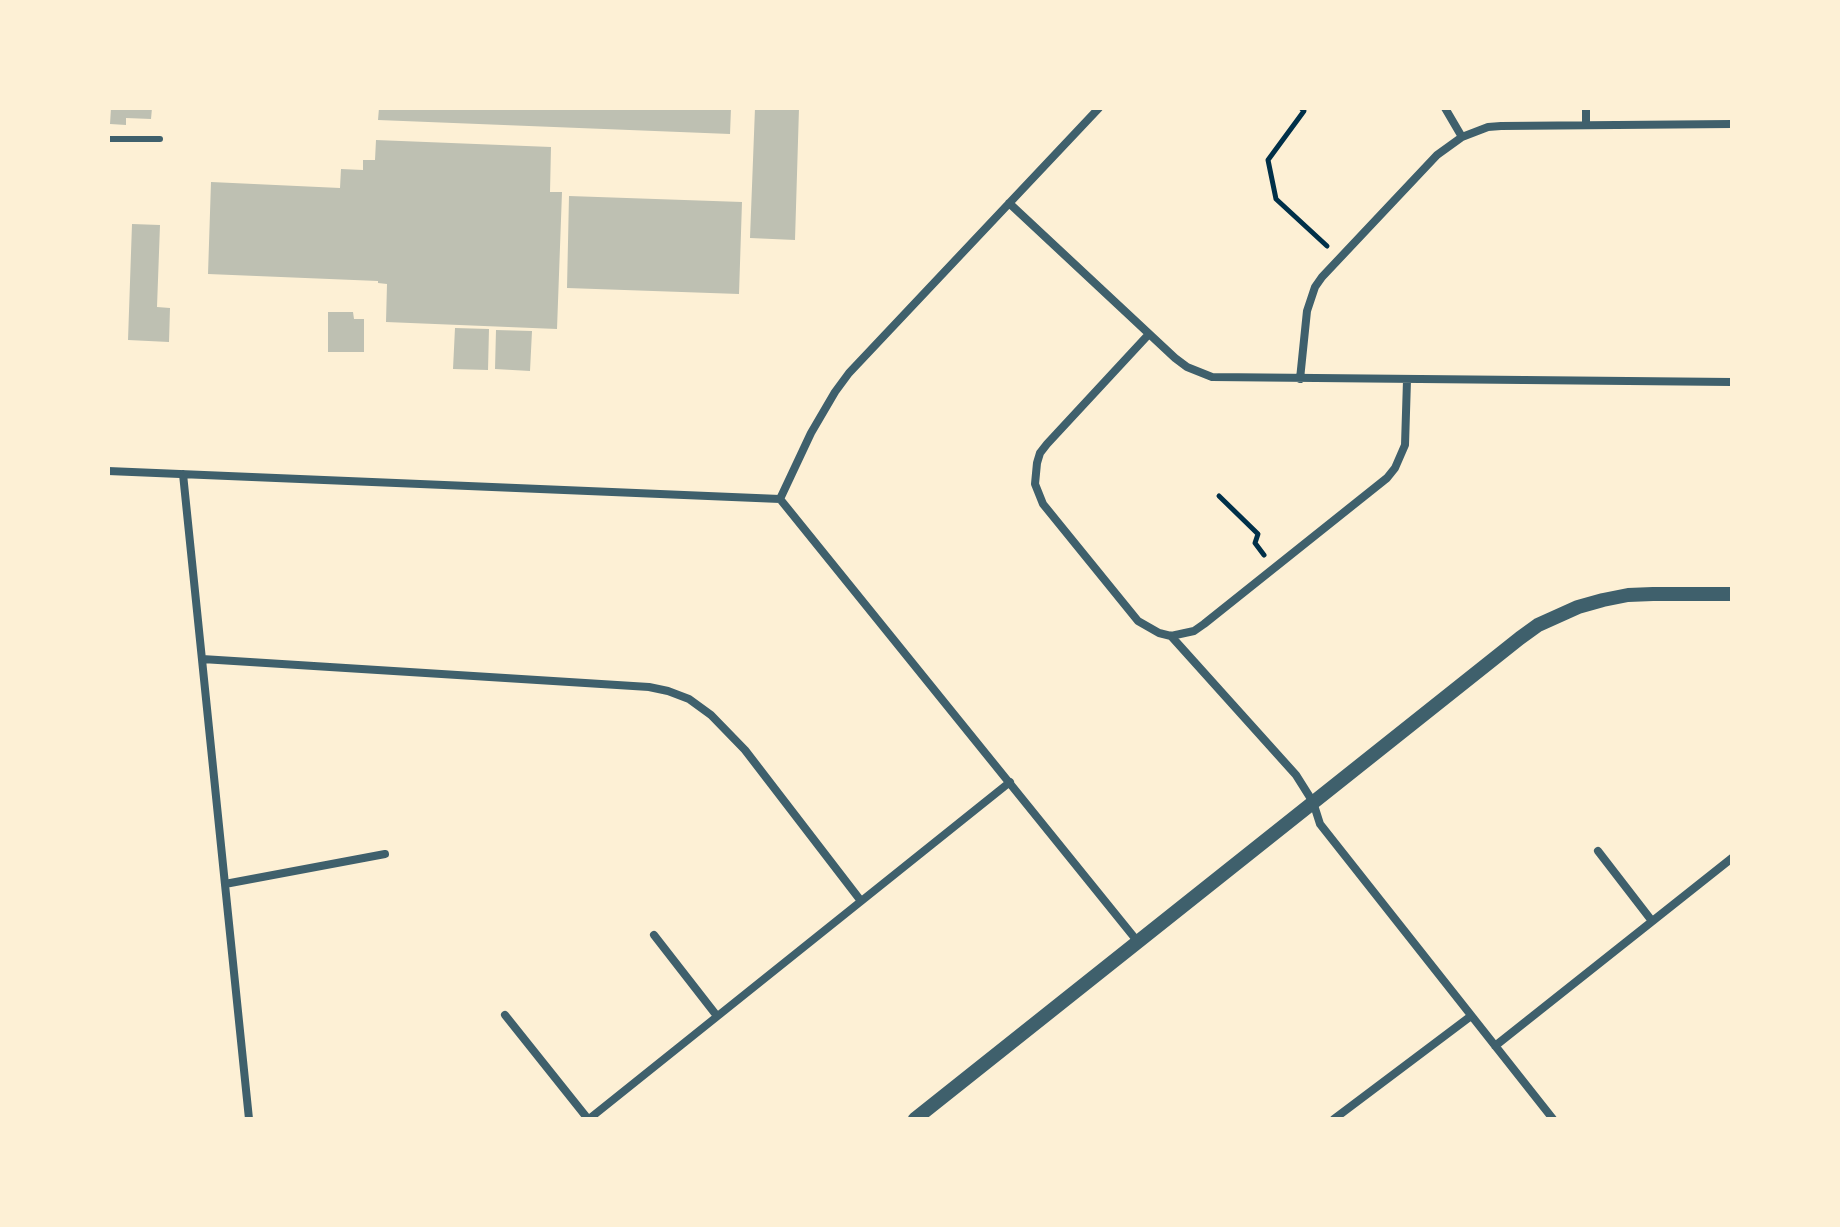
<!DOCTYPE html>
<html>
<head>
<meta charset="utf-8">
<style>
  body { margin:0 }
  #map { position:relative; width:1840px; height:1227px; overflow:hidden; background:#fdf0d5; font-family:"Source Serif 4",serif }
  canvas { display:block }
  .frame { position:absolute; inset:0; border:110px solid #fdf0d5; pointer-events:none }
</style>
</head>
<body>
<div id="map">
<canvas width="1840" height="1227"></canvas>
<div class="frame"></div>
</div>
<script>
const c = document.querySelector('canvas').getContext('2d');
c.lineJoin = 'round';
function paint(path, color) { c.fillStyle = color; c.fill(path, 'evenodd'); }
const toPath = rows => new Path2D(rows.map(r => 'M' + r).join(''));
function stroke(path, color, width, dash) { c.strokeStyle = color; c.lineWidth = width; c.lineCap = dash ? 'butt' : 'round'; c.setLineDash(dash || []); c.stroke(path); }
paint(toPath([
  [111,108,152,108,151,119,126,118,126,125,110,124],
  [379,108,731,108,730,134,378,120],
  [755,108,799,108,795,240,750,238],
  [376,140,551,147,550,192,562,192,557,329,386,322,387,284,378,283,378,281,208,274,211,182,340,188,341,169,363,170,363,160,375,160],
  [569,196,742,202,739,294,567,288],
  [132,224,160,225,157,307,170,308,169,342,128,340],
  [328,312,353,312,354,319,364,319,364,352,328,352],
  [455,328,489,329,488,370,453,369],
  [496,330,532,331,530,371,495,369]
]), '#bec0b2');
stroke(toPath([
  [1301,108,1304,111,1268,160,1276,199,1327,246],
  [1219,496,1258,534,1255,543,1264,555]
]), '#003049', 5);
stroke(toPath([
  [108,139,160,139]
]), '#3f606c', 6);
stroke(toPath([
  [1445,108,1462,137],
  [1586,125,1586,108],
  [1009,203,1175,358,1187,367,1212,377,1732,382],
  [1149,334,1047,444,1040,453,1037,463,1035,484,1043,504,1138,621,1159,633,1171,636,1194,631,1204,624,1387,478,1395,468,1405,445,1407,380],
  [1300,379,1307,311,1315,287,1322,277,1437,155,1462,137,1488,127,1501,126,1732,124],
  [108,471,780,499,1138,942],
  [183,474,249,1119],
  [780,499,811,433,835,392,849,373,1099,108],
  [1171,636,1296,775,1313,802,1320,824,1553,1119],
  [202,659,649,687,668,691,689,699,711,715,745,750,861,901],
  [1598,851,1652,921],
  [225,884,385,854],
  [654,935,717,1016],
  [505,1015,588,1119],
  [1495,1046,1732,858],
  [589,1119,1010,782],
  [1334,1119,1471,1016]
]), '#3f606c', 8);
stroke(toPath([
  [915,1119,1520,638,1538,625,1578,607,1603,600,1628,595,1653,594,1732,594]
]), '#3f606c', 14);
</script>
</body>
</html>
